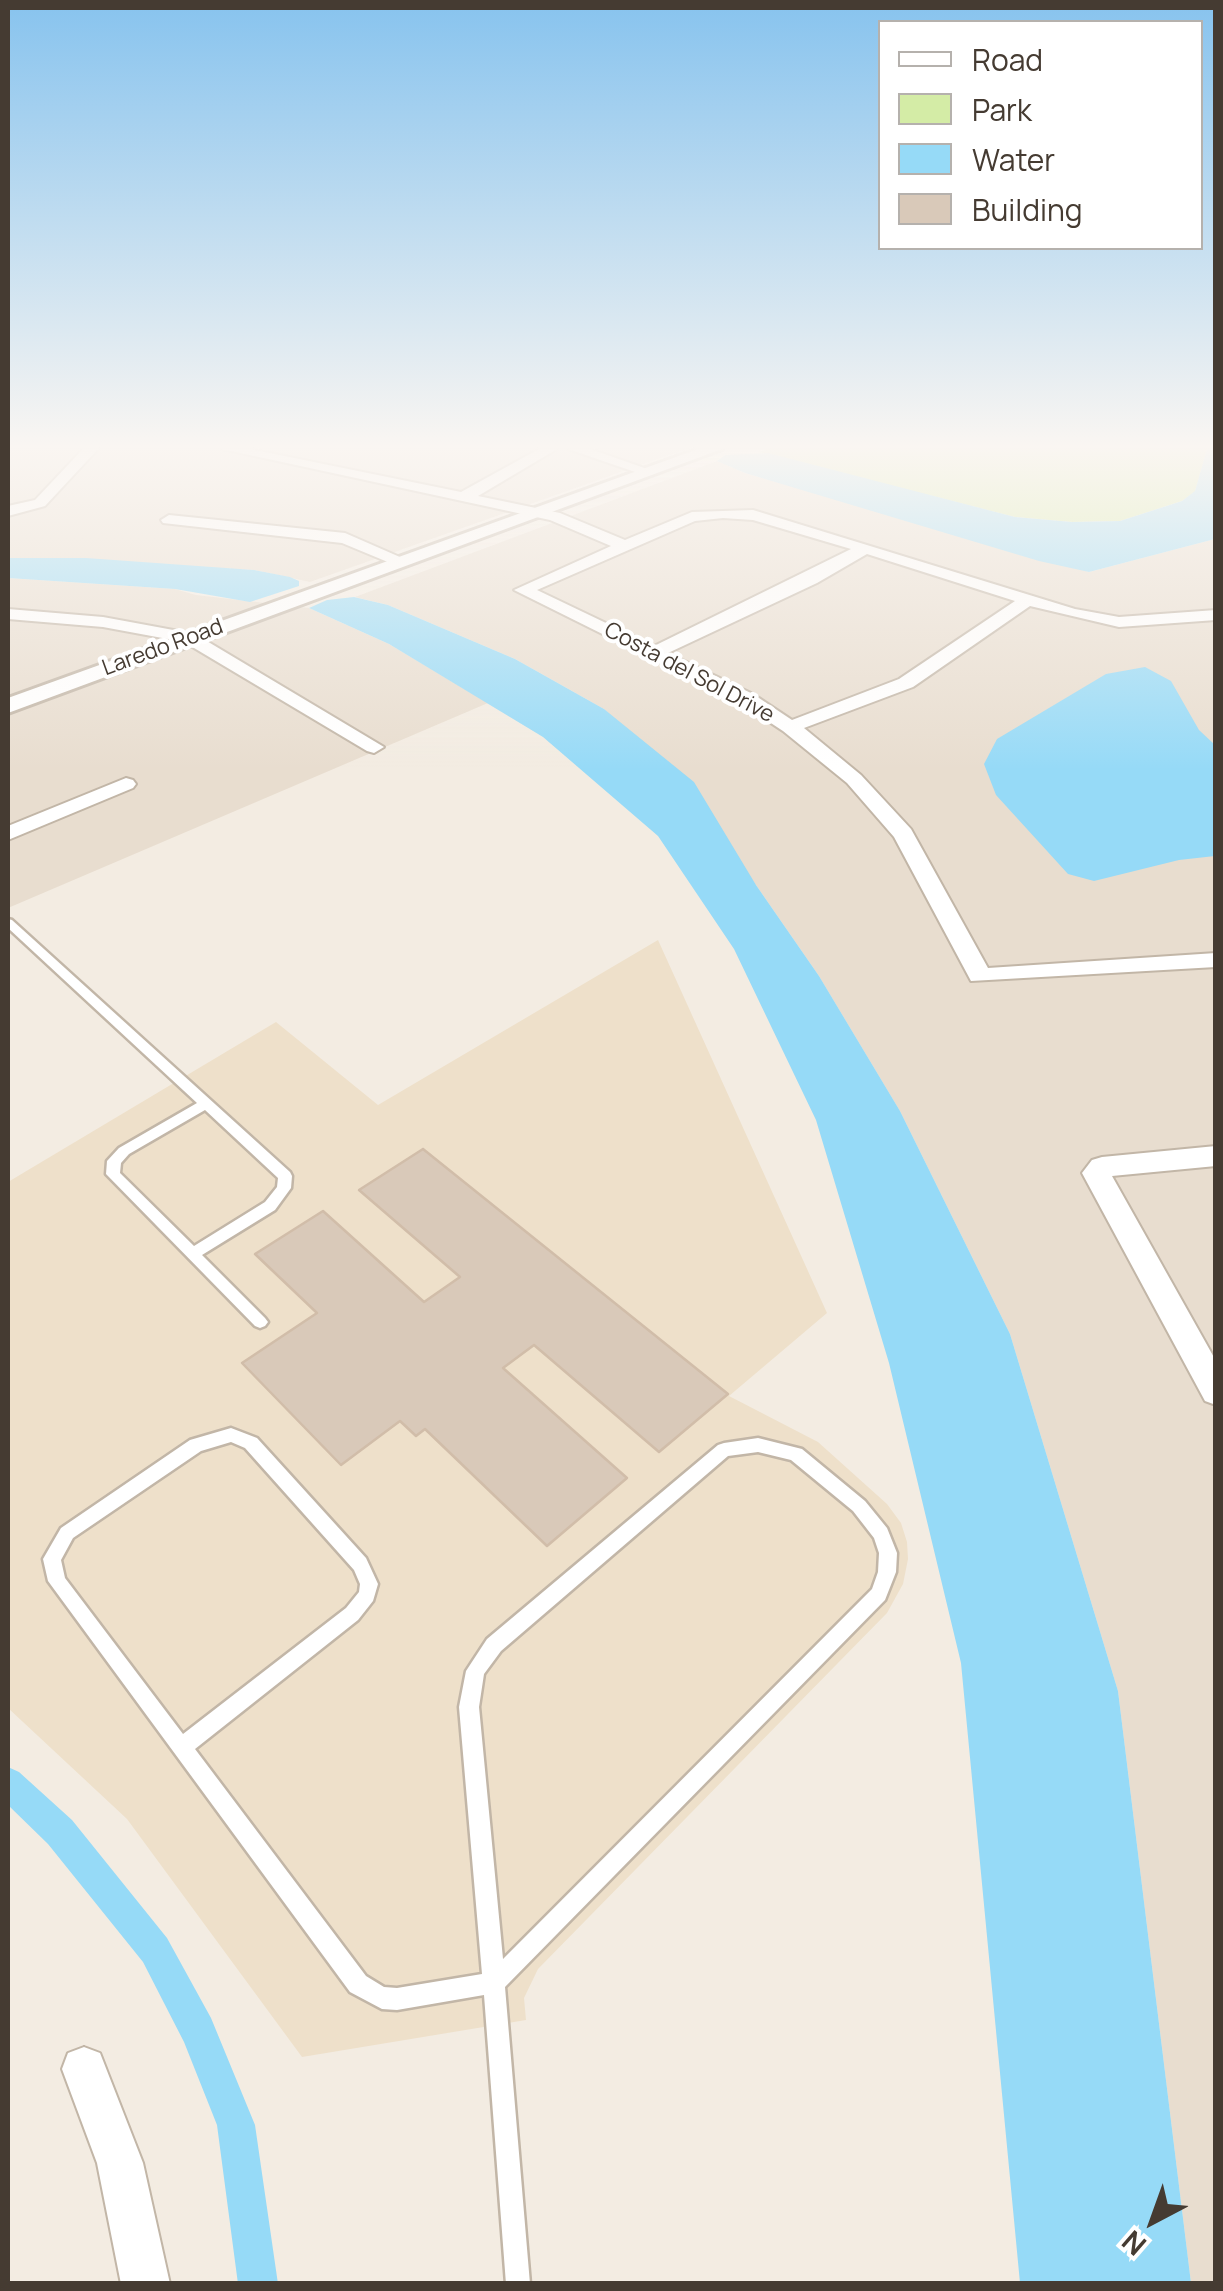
<!DOCTYPE html>
<html>
<head>
<meta charset="utf-8">
<style>
  body { margin:0 }
  #map { position:relative; width:1223px; height:2291px; overflow:hidden; background:#f3ece2; font-family:Manrope,sans-serif }
  canvas { display:block }
  .frame { position:absolute; inset:0; border:10px solid #453b32; pointer-events:none }
  .legend { position:absolute; left:878px; top:20px; width:325px; height:230px; box-sizing:border-box; background:#fff; border:2px solid #b5b1ad; margin:0; padding:12px 18px; list-style:none; font-size:30px; color:#453b32 }
  .legend li { display:flex; align-items:center; gap:20px; height:50px }
  .legend b { width:50px; border:2px solid #b5b1ad }
  .north { position:absolute; left:1103px; top:2171px; width:100px; height:100px; -webkit-text-stroke:8px #fff; paint-order:stroke; rotate:221deg; font-size:28px; font-weight:700; line-height:40px; text-align:center; color:#453b32 }
  .north::after { content:''; display:block; margin:auto; width:35px; height:45px; background:#453b32; clip-path:polygon(50% 0,100% 100%,50% 72%,0 100%) }
</style>
</head>
<body>
<div id="map">
<canvas width="1223" height="2291"></canvas>
<div class="frame"></div>
<ul class="legend">
<li><b style="height:12px;background:#fff"></b>Road</li>
<li><b style="height:28px;background:#d4eca6"></b>Park</li>
<li><b style="height:28px;background:#96daf7"></b>Water</li>
<li><b style="height:28px;background:#d9c9b9"></b>Building</li>
</ul>
<div class="north">N</div>
</div>
<script>
const c = document.querySelector('canvas').getContext('2d');
c.lineJoin = 'round';
function paint(path, color) { c.fillStyle = color; c.fill(path, 'evenodd'); }
const toPath = rows => new Path2D(rows.map(r => 'M' + r).join(''));
function stroke(path, color, width, dash) { c.strokeStyle = color; c.lineWidth = width; c.lineCap = dash ? 'butt' : 'round'; c.setLineDash(dash || []); c.stroke(path); }
function drawText(font, color, halo, rows, align = 'center') {
  c.font = font + ' Manrope,sans-serif'; c.lineWidth = 8; c.setLineDash([]); c.textBaseline = 'middle'; c.strokeStyle = halo; c.fillStyle = color; for (const [text, x, y, turn = 0] of rows) {
    c.save(); c.translate(x, y); c.rotate((+turn || 0) * Math.PI / 180); c.textAlign = isNaN(turn) ? turn : align; if (halo) c.strokeText(text, 0, 0); c.fillText(text, 0, 0); c.restore();
  }
}
paint(toPath([
  [8,449,686,449,310,582,254,570,8,558],
  [717,461,745,473,1089,572,1215,539,1215,2283,1191,2283,1118,1691,1010,1334,900,1111,819,976,756,885,604,709,515,659,388,605,355,597],
  [8,578,175,589,196,595,309,608,389,644,488,703,8,908]
]), '#e8ddcf');
paint(toPath([
  [658,940,827,1313,729,1396,818,1442,887,1504,901,1523,907,1542,908,1559,903,1584,887,1613,538,1969,524,1998,526,2020,302,2057,127,1819,8,1708,8,1182,276,1022,378,1105]
]), '#eee0ca');
paint(toPath([
  [767,449,1207,449,1195,492,1182,501,1120,521,1072,522,1015,517,758,452]
]), '#d4eca6');
paint(toPath([
  [1207,449,1215,449,1215,539,1089,572,1039,561,745,473,717,461,725,455,768,453,1015,517,1072,522,1120,521,1182,501,1195,491],
  [8,558,86,558,254,570,290,577,299,581,299,586,250,602,175,589,8,578],
  [354,597,388,605,515,659,604,709,694,782,756,885,819,976,900,1111,1010,1334,1118,1691,1191,2283,1020,2283,961,1663,889,1363,816,1120,734,949,658,836,543,737,389,644,309,608,327,600],
  [1145,667,1171,681,1199,730,1215,745,1215,856,1179,860,1094,881,1068,874,996,795,984,764,997,739,1106,674]
]), '#96daf7');
paint(toPath([
  [8,1767,19,1772,72,1820,167,1938,211,2018,255,2125,278,2284,238,2284,217,2125,184,2042,143,1962,48,1844,8,1805,8,1767]
]), '#96daf7');
const building = toPath([
  [423,1149,728,1394,659,1452,534,1345,503,1368,627,1478,547,1546,425,1429,416,1436,400,1421,341,1465,242,1363,317,1313,255,1254,323,1211,424,1302,460,1277,359,1190,423,1149]
]);
paint(building, '#d9c9b9');
stroke(building, '#d1bda9', 2.5);
const service = toPath([
  [8,919,12,920,290,1172,292,1176,291,1188,275,1210,202,1255,265,1318,268,1322,265,1326,260,1328,255,1326,106,1174,107,1161,119,1148,197,1103,8,928,8,919],
  [205,1110,278,1178,277,1187,265,1202,194,1246,120,1173,121,1163,129,1154,205,1110],
  [231,1428,257,1438,366,1558,378,1584,373,1601,358,1620,195,1749,366,1976,384,1987,397,1988,482,1974,459,1707,466,1671,487,1639,718,1445,724,1443,758,1438,802,1449,865,1501,887,1528,897,1553,896,1572,885,1600,505,1987,530,2284,506,2284,484,1995,397,2010,382,2009,350,1992,48,1581,43,1559,61,1528,190,1440,231,1428],
  [231,1442,245,1448,354,1570,360,1584,359,1592,346,1608,183,1734,65,1578,61,1560,73,1538,201,1451,231,1442],
  [758,1452,791,1460,853,1511,874,1538,879,1553,878,1572,872,1589,503,1959,479,1707,484,1674,501,1651,728,1456,758,1452]
]);
const minor = toPath([
  [83,449,98,449,45,506,8,516,8,506,35,500,83,449],
  [222,449,250,449,461,492,539,449,557,449,478,496,560,513,625,540,692,512,753,510,1075,609,1119,617,1216,610,1216,620,1119,627,1030,606,913,687,804,728,861,775,911,829,988,968,1216,953,1216,967,971,981,894,837,847,783,783,731,739,702,514,590,611,546,550,520,222,449],
  [723,518,753,520,851,549,654,646,537,590,695,521,723,518],
  [867,554,1015,601,899,679,792,720,753,694,668,653,817,583,867,554],
  [568,449,590,449,653,471,641,474,568,449],
  [169,515,345,533,409,561,395,565,342,543,163,523,161,520,169,515],
  [8,609,103,617,195,634,384,747,374,753,367,751,184,642,103,627,8,619,8,609],
  [126,778,133,780,136,784,133,788,8,840,8,826,126,778],
  [1216,1146,1216,1166,1112,1176,1216,1361,1216,1405,1205,1401,1082,1173,1092,1160,1102,1157,1216,1146],
  [84,2047,100,2053,143,2163,170,2284,121,2284,97,2163,62,2069,68,2053,84,2047]
]);
const tertiary = toPath([
  [698,449,722,449,8,713,8,698,698,449]
]);
stroke(service, '#c2b6a7', 5);
stroke(minor, '#c2b6a7', 4);
stroke(tertiary, '#c2b6a7', 6);
paint(service, '#fff');
paint(minor, '#fff');
paint(tertiary, '#fff');
const sky = c.createLinearGradient(0, 0, 0, 770);
sky.addColorStop(0, '#87c3ee');
sky.addColorStop(0.58, '#faf6f2');
sky.addColorStop(1, '#faf6f200');
c.fillStyle = sky;
c.fillRect(0, 0, 1223, 770);
drawText('22px', '#453b32', '#fff', [
  ["Laredo Road",163,648,-20],
  ["Costa del Sol Drive",689,673,28]
]);
</script>
</body>
</html>
